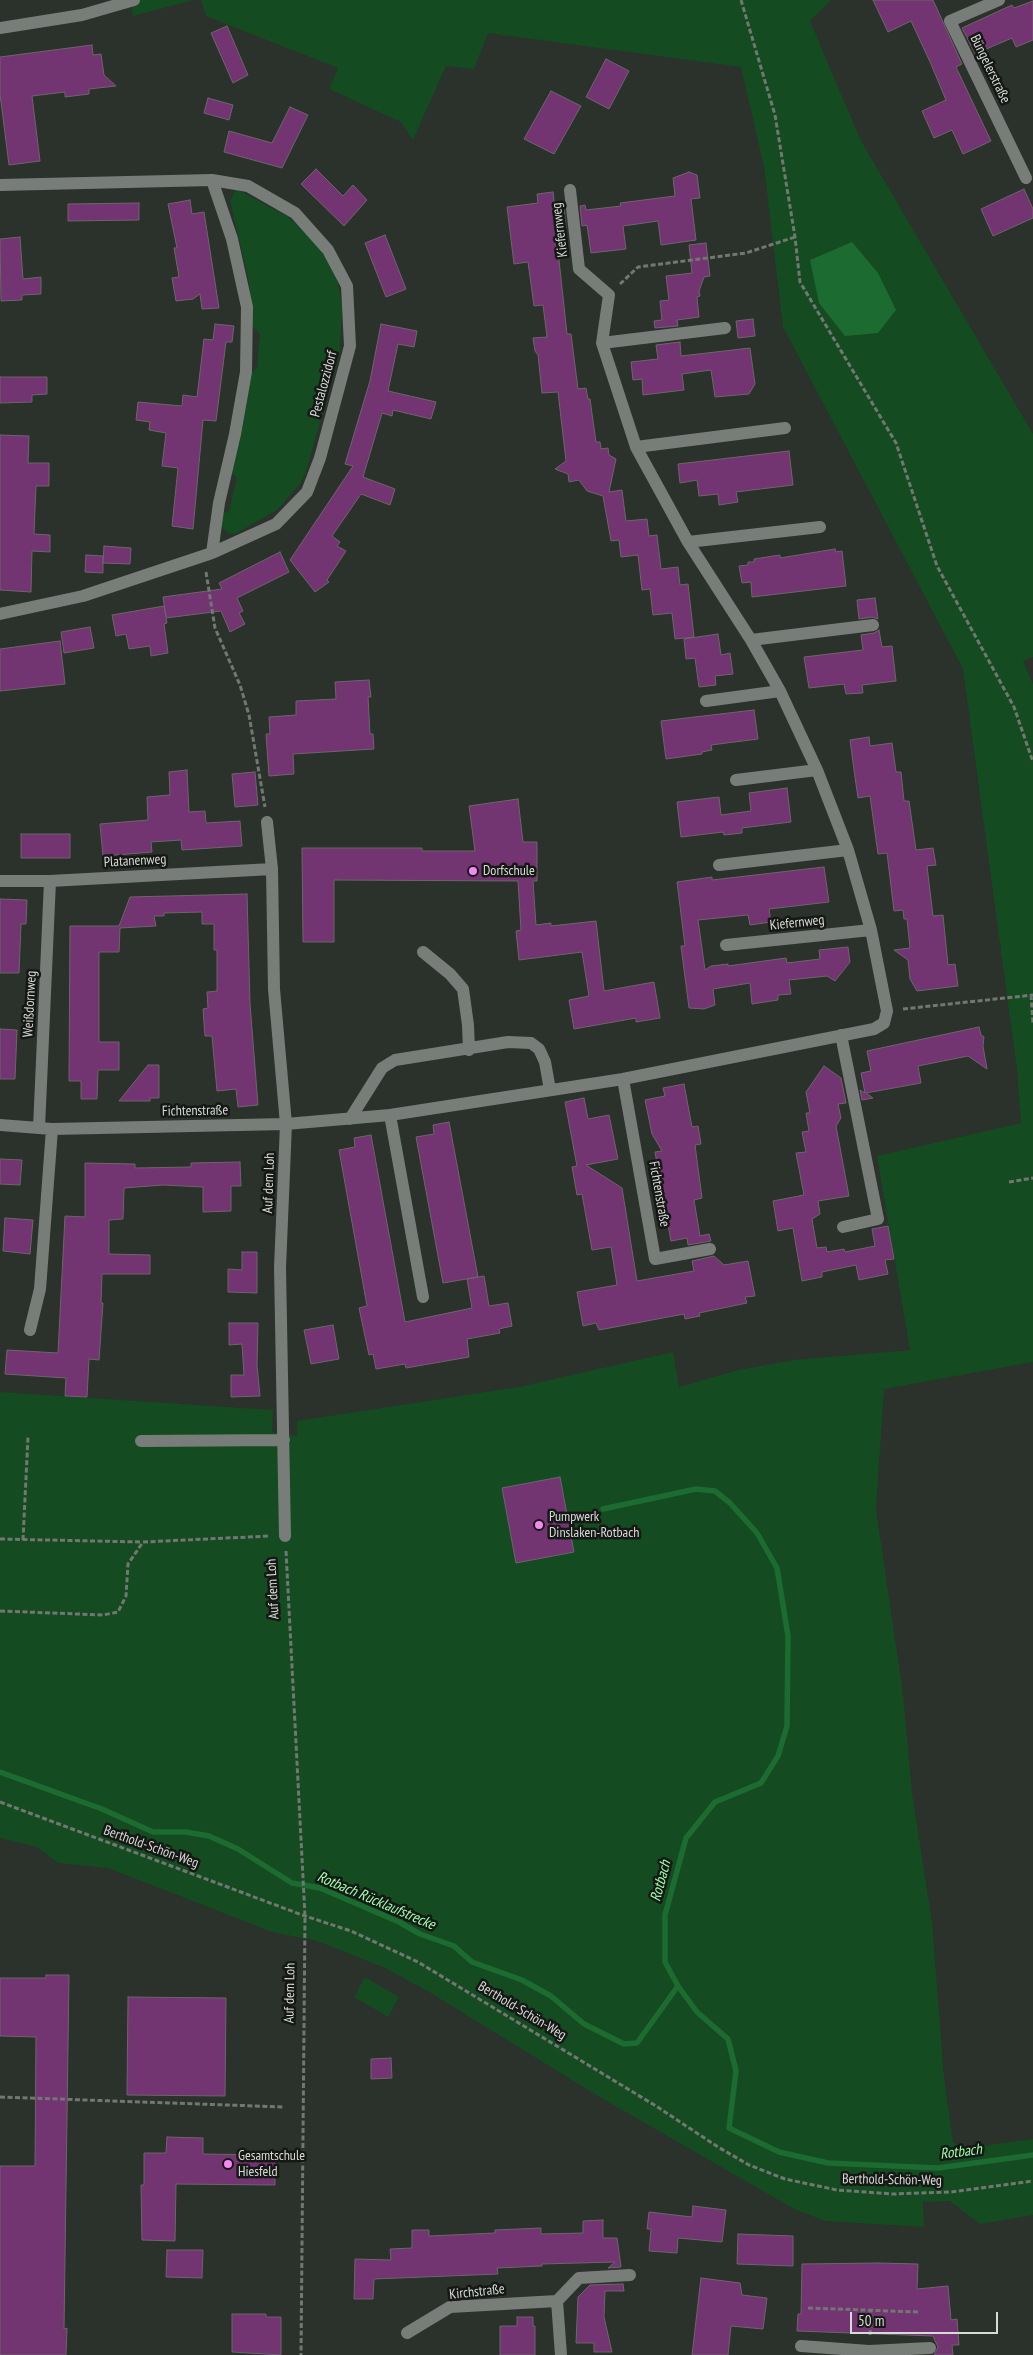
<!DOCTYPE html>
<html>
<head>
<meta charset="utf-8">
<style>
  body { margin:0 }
  #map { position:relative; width:1033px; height:2355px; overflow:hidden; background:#2b312b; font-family:"PT Sans Narrow",sans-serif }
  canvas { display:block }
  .scale { position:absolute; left:850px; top:2312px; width:148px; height:22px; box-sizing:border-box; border:2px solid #d7dbd7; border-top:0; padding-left:6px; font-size:15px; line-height:18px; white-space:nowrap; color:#d7dbd7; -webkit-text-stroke:4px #151815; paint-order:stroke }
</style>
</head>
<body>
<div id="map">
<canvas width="1033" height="2355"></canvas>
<div class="scale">50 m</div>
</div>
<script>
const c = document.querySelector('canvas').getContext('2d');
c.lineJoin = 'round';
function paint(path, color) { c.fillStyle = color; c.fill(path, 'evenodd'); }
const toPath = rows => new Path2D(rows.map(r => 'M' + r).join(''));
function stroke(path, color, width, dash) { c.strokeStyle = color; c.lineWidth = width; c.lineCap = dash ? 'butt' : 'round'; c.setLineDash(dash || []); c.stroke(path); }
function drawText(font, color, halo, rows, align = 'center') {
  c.font = font + ' "PT Sans Narrow",sans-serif'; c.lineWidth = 5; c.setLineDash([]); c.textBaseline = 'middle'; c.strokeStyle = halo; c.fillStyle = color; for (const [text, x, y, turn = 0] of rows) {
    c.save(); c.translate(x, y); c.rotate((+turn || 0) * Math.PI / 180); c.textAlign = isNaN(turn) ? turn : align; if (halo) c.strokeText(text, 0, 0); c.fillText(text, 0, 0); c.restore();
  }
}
paint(toPath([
  [131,0,194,0,133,16],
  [201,0,831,0,810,21,861,141,1033,434,1033,657,1023,661,1033,684,1033,1362,884,1389,876,1509,903,1694,912,1793,932,1922,944,2077,953,2143,974,2147,1033,2139,1033,2215,980,2224,950,2201,923,2202,924,2227,825,2221,794,2209,598,2096,429,1992,385,1968,317,1941,272,1932,108,1868,58,1863,37,1847,0,1838,0,1392,273,1410,272,1432,297,1436,297,1421,519,1387,673,1352,679,1387,738,1370,794,1360,910,1350,877,1156,1021,1123,1017,1070,963,669,783,327,764,167,741,67,488,33,474,69,446,66,413,140,401,122,329,89,338,68,206,16],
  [560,1477,574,1552,516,1563,502,1488],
  [236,189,287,216,316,243,333,270,339,287,342,307,340,351,306,472,300,484,277,510,235,534,228,533,222,527,221,514,229,511,237,478,231,473,249,375,257,368,260,334,253,327,249,282,230,201],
  [365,1977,399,1997,388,2017,354,1997]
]), '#144b21');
paint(toPath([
  [852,242,878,273,896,310,878,333,845,336,819,303,810,260]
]), '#1c6b31');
stroke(toPath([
  [603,1509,696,1489,715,1491,730,1503,757,1533,777,1568,788,1636,787,1726,778,1756,761,1783,715,1802,686,1838,665,1915,665,1962,678,1986,697,2012,728,2039,736,2071,729,2128,779,2152,828,2163,938,2168,1033,2155],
  [0,1772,102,1809,153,1832,186,1832,209,1836,238,1849,292,1883,320,1888,399,1922,420,1934,454,1946,472,1962,522,1980,551,1996,584,2024,624,2044,637,2043,678,1986]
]), '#1c6b31', 5.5);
const building = toPath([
  [873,0,933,0,962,64,956,67,991,141,963,154,952,130,934,138,922,111,946,100,931,64,911,21,888,32,873,0],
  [1033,1,1033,40,1016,47,1012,38,984,50,986,53,977,57,962,28,1012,5,1014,8,1033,1],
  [227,26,248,75,233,83,211,33,227,26],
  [92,45,93,55,101,54,104,75,116,86,89,89,89,94,65,97,65,92,32,96,40,161,9,165,0,94,0,57,92,45],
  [606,59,629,71,609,109,586,97,606,59],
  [551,91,581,106,554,154,524,139,551,91],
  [208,98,233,105,229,120,204,113,208,98],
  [290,107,308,115,282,168,224,152,229,131,272,143,290,107],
  [316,169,343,196,353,185,367,200,344,226,301,184,316,169],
  [689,172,697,175,700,198,691,199,696,240,661,245,658,221,623,226,626,249,591,253,587,225,582,226,580,206,585,205,586,210,621,206,620,203,675,196,673,178,689,172],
  [1024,189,1033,209,1033,218,993,236,981,209,1024,189],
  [553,192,555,209,564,207,566,228,561,228,559,260,567,334,571,334,578,389,586,388,588,399,590,399,596,442,600,442,601,449,608,448,609,455,616,459,609,492,622,490,626,521,647,519,649,536,657,535,661,569,678,567,680,585,688,584,694,637,675,639,672,613,653,615,650,589,642,590,638,555,621,557,619,540,611,541,603,496,587,491,579,480,569,482,568,474,555,469,566,461,558,392,542,393,538,355,535,351,533,338,547,337,543,305,534,306,528,262,514,264,507,207,538,203,537,194,553,192],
  [190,200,192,214,204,212,219,308,202,309,200,294,193,299,176,301,172,278,179,277,174,248,177,248,168,204,190,200],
  [139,203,139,220,68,221,68,204,139,203],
  [385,235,406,289,386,297,365,243,385,235],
  [20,237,23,279,41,277,41,294,22,295,22,300,1,301,0,239,20,237],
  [706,243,710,276,704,277,699,291,700,296,697,297,699,317,677,320,678,326,655,328,654,321,662,320,660,301,669,300,666,276,692,273,689,245,706,243],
  [753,319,755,336,738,338,736,321,753,319],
  [215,324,234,326,232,342,226,342,216,421,203,420,193,529,172,526,178,468,162,466,166,433,149,430,150,422,136,420,138,402,182,406,183,395,197,397,204,339,213,340,215,324],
  [381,324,417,331,414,347,398,344,388,391,436,402,431,419,393,410,392,416,382,413,363,477,395,489,390,505,361,494,332,536,340,542,337,546,346,551,327,580,329,582,315,592,290,560,353,466,345,464,370,381,381,324],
  [680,342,681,356,750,348,755,384,749,394,715,397,711,370,682,374,684,390,643,395,642,379,633,380,631,362,658,359,656,345,680,342],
  [0,377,47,377,47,394,32,395,32,402,0,403,0,377],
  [0,435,29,436,28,463,49,463,49,486,36,486,34,534,50,535,50,552,32,551,31,592,0,590,0,435],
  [789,451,793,485,736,492,738,502,719,505,718,494,699,496,697,480,680,483,678,464,789,451],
  [104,546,131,548,130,564,103,563,104,546],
  [835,549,836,552,842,551,846,586,752,597,751,582,742,583,739,566,748,565,748,562,754,562,754,559,780,555,780,558,835,549],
  [280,552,289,572,237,598,243,611,239,613,245,624,230,632,221,611,166,618,167,623,164,624,168,653,151,656,150,646,129,649,126,634,116,636,112,615,164,606,166,617,163,597,222,589,219,583,280,552],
  [86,555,103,556,103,573,85,572,86,555],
  [875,598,878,619,872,617,859,619,857,600,875,598],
  [90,627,94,648,64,653,61,632,90,627],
  [879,630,882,647,892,646,896,681,862,685,863,693,846,694,844,684,809,688,804,657,863,650,861,635,874,633,879,630],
  [718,634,721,655,730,653,733,674,715,676,716,685,699,687,695,658,686,659,684,639,718,634],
  [60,641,65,684,0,691,0,649,60,641],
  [369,680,371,697,368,697,370,734,373,734,374,749,293,754,294,774,269,776,266,734,270,734,269,717,296,715,296,701,336,699,335,682,369,680],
  [754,710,758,739,711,745,712,750,702,752,702,754,666,759,661,721,754,710],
  [869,737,870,746,892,743,896,772,901,772,904,801,909,801,916,850,933,848,936,865,927,866,933,916,943,915,948,965,955,964,958,986,917,991,910,979,908,960,894,950,910,948,907,919,904,919,903,910,894,911,887,853,878,854,870,796,858,798,855,777,850,740,869,737],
  [187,770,189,812,205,811,206,823,240,821,242,846,182,850,181,840,151,842,152,852,103,856,100,824,148,820,147,797,170,795,169,772,187,770],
  [255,772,258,805,235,807,232,774,255,772],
  [787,788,791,822,742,828,742,833,724,835,723,832,681,837,677,802,719,797,721,815,751,811,749,793,787,788],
  [518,799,523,842,537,842,537,881,533,881,536,925,551,923,551,926,596,921,604,991,654,982,660,1018,636,1022,636,1018,574,1029,569,1000,589,996,582,952,519,960,516,931,521,930,518,881,334,880,334,942,303,942,302,848,422,848,422,851,475,851,469,806,518,799],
  [21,834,70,834,70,858,21,858,21,834],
  [824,867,829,902,769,909,771,922,750,925,748,915,698,920,705,970,711,966,728,964,728,966,786,958,787,963,820,959,819,950,848,947,850,962,835,981,827,976,789,980,791,994,778,995,778,1000,752,1004,750,983,713,989,715,1005,704,1009,689,1008,681,946,685,946,677,882,712,877,712,880,824,867],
  [247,894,250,1004,258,1105,238,1107,236,1089,217,1091,212,1036,205,1036,203,1009,208,1008,207,992,217,991,217,950,214,950,214,924,202,924,202,912,164,913,164,916,154,916,156,926,120,928,119,952,99,952,99,1042,119,1042,119,1070,98,1070,97,1099,81,1099,81,1081,69,1081,70,926,119,926,130,897,247,894],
  [0,899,27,900,26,924,21,924,19,973,0,973,0,899],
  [979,1027,981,1035,984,1037,983,1046,987,1069,968,1056,918,1066,921,1083,866,1093,873,1098,862,1100,860,1090,865,1093,861,1073,871,1071,867,1051,979,1027],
  [0,1029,17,1030,15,1079,0,1079,0,1029],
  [148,1065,159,1065,159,1098,150,1098,150,1101,119,1101,148,1065],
  [824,1066,841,1078,846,1103,838,1104,841,1118,836,1126,849,1196,818,1201,820,1214,812,1219,817,1248,826,1247,827,1252,844,1249,845,1252,875,1246,872,1229,888,1226,894,1259,885,1260,888,1274,859,1280,856,1265,822,1272,822,1277,802,1281,793,1228,778,1231,773,1201,804,1195,796,1153,806,1152,802,1132,809,1131,806,1113,810,1113,806,1092,824,1066],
  [684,1084,692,1127,698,1126,701,1144,695,1145,702,1198,694,1200,700,1236,709,1234,711,1241,688,1245,687,1238,671,1241,655,1152,662,1151,652,1134,645,1100,665,1096,663,1088,684,1084],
  [584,1098,588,1119,609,1115,618,1159,586,1165,622,1188,637,1281,694,1271,692,1261,714,1256,724,1265,748,1261,755,1296,745,1297,747,1303,699,1313,700,1316,685,1319,684,1314,599,1330,596,1323,583,1326,577,1292,617,1285,611,1247,592,1250,582,1194,577,1195,572,1167,577,1166,565,1102,584,1098],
  [449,1122,478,1277,443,1283,416,1137,434,1134,433,1125,449,1122],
  [371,1135,405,1322,472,1308,467,1279,484,1276,489,1306,508,1303,512,1326,499,1329,500,1333,467,1339,469,1357,406,1368,405,1364,376,1369,373,1354,369,1355,359,1308,367,1306,339,1150,355,1147,354,1138,371,1135],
  [0,1159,22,1160,20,1185,0,1184,0,1159],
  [240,1162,241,1186,231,1186,231,1211,203,1212,203,1187,163,1185,124,1188,123,1219,109,1220,109,1254,150,1255,150,1274,102,1274,101,1303,103,1303,99,1360,89,1359,87,1397,65,1396,66,1378,5,1374,7,1350,58,1353,65,1216,85,1217,85,1163,135,1164,135,1168,191,1167,191,1163,240,1162],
  [5,1218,33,1220,30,1254,3,1251,5,1218],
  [242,1252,257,1252,257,1293,228,1292,228,1269,242,1270,242,1252],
  [229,1323,258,1323,257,1365,260,1396,231,1397,231,1375,244,1375,242,1344,229,1345,229,1323],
  [333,1325,339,1359,311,1364,304,1330,333,1325],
  [560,1477,574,1552,516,1563,502,1488,560,1477],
  [46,1975,69,1975,64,2329,67,2328,66,2355,0,2355,0,2166,35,2166,36,2037,0,2036,0,1978,46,1978,46,1975],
  [128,1997,226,1998,225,2096,127,2095,128,1997],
  [391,2058,392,2078,371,2079,371,2059,391,2058],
  [167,2137,203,2138,203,2154,275,2155,275,2185,176,2184,175,2241,142,2240,141,2185,144,2185,144,2153,166,2153,167,2137],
  [693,2206,726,2210,722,2242,678,2238,677,2253,649,2251,651,2229,647,2229,649,2212,692,2217,693,2206],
  [603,2220,603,2238,617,2238,621,2267,608,2268,615,2262,542,2264,542,2266,497,2268,498,2274,374,2279,373,2299,354,2299,355,2259,391,2260,390,2249,412,2248,412,2230,429,2230,429,2236,495,2233,495,2230,541,2228,541,2234,583,2233,583,2221,603,2220],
  [738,2234,793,2236,793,2266,737,2264,738,2234],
  [167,2250,203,2250,202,2278,166,2277,167,2250],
  [878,2263,918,2264,917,2289,948,2286,951,2320,957,2319,959,2345,952,2345,953,2355,934,2355,938,2347,933,2336,797,2331,798,2314,801,2314,802,2264,878,2263],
  [701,2278,740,2283,742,2295,767,2298,763,2329,731,2326,728,2355,692,2355,701,2278],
  [623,2284,624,2291,605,2291,604,2317,612,2352,594,2352,594,2343,576,2343,578,2297,590,2285,623,2284],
  [232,2314,266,2314,266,2317,281,2317,281,2355,232,2352,232,2314],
  [517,2317,533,2317,533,2326,535,2326,535,2355,500,2355,500,2326,517,2326,517,2317]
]);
paint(building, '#733571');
stroke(building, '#6d656c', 1);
stroke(toPath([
  [741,0,775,115,795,237,800,282,896,443,937,566,1014,707,1033,762],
  [620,284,638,267,746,253,795,237],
  [206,572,215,628,240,685,249,715,265,807],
  [1031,995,1033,1024],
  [903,1009,1033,995],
  [1009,1182,1033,1178],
  [0,1539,142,1542],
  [23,1540,28,1437],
  [286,1551,305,1916,301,2355],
  [0,1611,103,1615,118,1612,126,1596,128,1564,143,1542,270,1536],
  [0,1802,305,1916,351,1931,418,1962,656,2106,718,2147,749,2165,785,2179,837,2190,893,2194,951,2192,1033,2181],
  [0,2097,284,2107],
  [808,2308,919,2312],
  [870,2335,871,2311]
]), '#727772', 3, [5, 2.5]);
stroke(toPath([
  [999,0,950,21,1026,178],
  [0,28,82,15,134,0],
  [212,180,232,239,247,307,246,372,235,434,219,503,212,553],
  [0,185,212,180,248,186,295,213,328,250,347,286,350,346,320,458,307,492,276,524,212,553,83,596,0,614],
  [602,343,725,328],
  [636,447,785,428],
  [688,542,820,527],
  [751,640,873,625],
  [706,701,780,691],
  [736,780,817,770],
  [267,822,272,869,274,989,286,1124,280,1268,285,1536],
  [719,865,848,850],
  [0,881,50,881,272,869],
  [726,945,871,930],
  [423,952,450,974,463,989,468,1025,469,1050],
  [841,1035,878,1219,843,1227],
  [623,1079,655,1259,710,1249],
  [390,1115,423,1297],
  [350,1119,382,1068,395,1060,508,1042,531,1043,539,1049,545,1062,550,1090],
  [0,1125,52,1129,286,1124,390,1115,623,1079,874,1029,884,1023,887,1011,871,930,848,850,817,770,780,691,751,640,688,542,636,447,602,343,609,295,579,269,570,190],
  [39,1128,50,881],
  [30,1330,40,1289,52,1129],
  [141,1441,284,1440],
  [557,2301,579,2278,630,2275],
  [407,2333,450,2307,557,2301,561,2355],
  [801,2346,869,2351],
  [869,2355,869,2351,930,2348]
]), '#797d7a', 12);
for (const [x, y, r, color] of [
  [473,871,5,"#f589ef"],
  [539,1525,5,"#f589ef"],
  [228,2164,5,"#f589ef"]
]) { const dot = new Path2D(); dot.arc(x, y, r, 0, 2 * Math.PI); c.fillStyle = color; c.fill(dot); stroke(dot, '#151815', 2); }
drawText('14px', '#d7dbd7', '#151815', [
  ["Büngelerstraße",990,69,64],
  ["Kiefernweg",560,230,-97],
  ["Pestalozzidorf",324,384,-75],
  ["Platanenweg",135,861,-3],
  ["Kiefernweg",797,923,-6],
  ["Weißdornweg",30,1004,-87],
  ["Fichtenstraße",195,1111,-1],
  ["Auf dem Loh",269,1183,-88],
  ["Fichtenstraße",659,1194,80],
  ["Auf dem Loh",273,1589,-93],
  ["Berthold-Schön-Weg",151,1847,20],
  ["Auf dem Loh",290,1993,-89],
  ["Berthold-Schön-Weg",522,2011,31],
  ["Berthold-Schön-Weg",892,2180,1],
  ["Kirchstraße",477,2292,-6]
]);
drawText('14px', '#d7dbd7', '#151815', [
  ["Dorfschule",483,871],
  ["Pumpwerk",549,1517],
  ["Dinslaken-Rotbach",549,1533],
  ["Gesamtschule",238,2156],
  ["Hiesfeld",238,2172]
], 'left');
drawText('italic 15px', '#9bffab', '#151815', [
  ["Rotbach",661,1881,-75],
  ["Rotbach Rücklaufstrecke",376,1901,23],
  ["Rotbach",961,2152,-7]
]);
</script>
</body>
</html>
